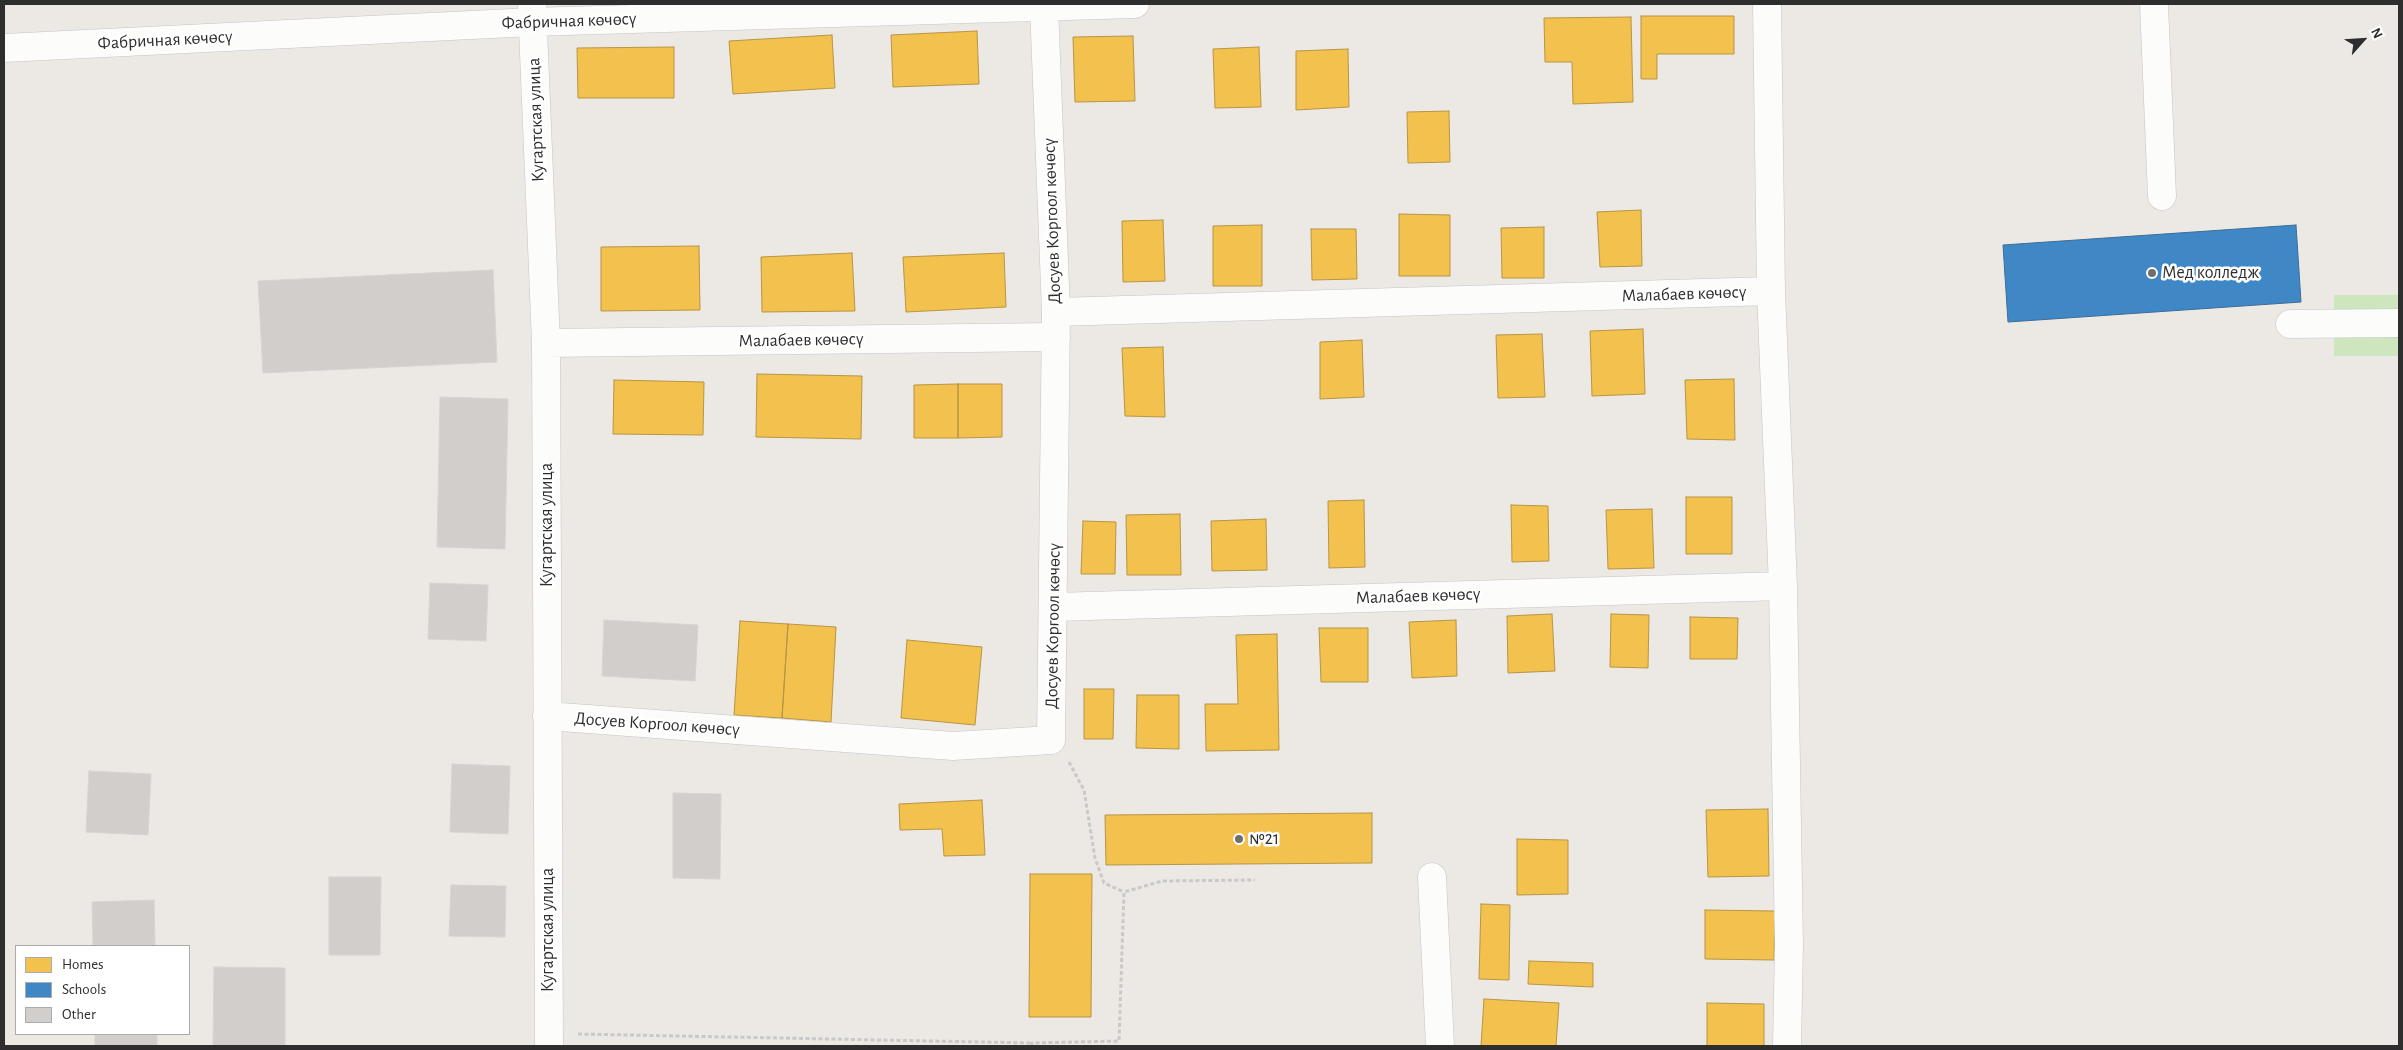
<!DOCTYPE html>
<html>
<head>
<meta charset="utf-8">
<style>
  body { margin:0 }
  #map { position:relative; width:2403px; height:1050px; overflow:hidden; background:#ece8e4; font-family:"Alegreya Sans",sans-serif }
  canvas { display:block }
  .frame { position:absolute; inset:0; border:5px solid #2e2e2e; pointer-events:none }
  .legend { position:absolute; left:15px; top:945px; width:175px; height:90px; box-sizing:border-box; background:#fff; border:1px solid #ababab; margin:0; padding:6px 9px; list-style:none; font-size:15px; color:#2e2e2e }
  .legend li { display:flex; align-items:center; gap:10px; height:25px }
  .legend b { width:25px; border:1px solid #ababab }
  .north { position:absolute; left:2338px; top:15px; width:50px; height:50px; -webkit-text-stroke:4px #fff; paint-order:stroke; rotate:64deg; font-size:14px; font-weight:700; line-height:20px; text-align:center; color:#2e2e2e }
  .north::after { content:''; display:block; margin:auto; width:18px; height:22px; background:#2e2e2e; clip-path:polygon(50% 0,100% 100%,50% 72%,0 100%) }
</style>
</head>
<body>
<div id="map">
<canvas width="2403" height="1050"></canvas>
<div class="frame"></div>
<ul class="legend">
<li><b style="height:14px;background:#f2c14e"></b>Homes</li>
<li><b style="height:14px;background:#3f88c5"></b>Schools</li>
<li><b style="height:14px;background:#d1cecb"></b>Other</li>
</ul>
<div class="north">N</div>
</div>
<script>
const c = document.querySelector('canvas').getContext('2d');
c.lineJoin = 'round';
function paint(path, color) { c.fillStyle = color; c.fill(path, 'evenodd'); }
const toPath = rows => new Path2D(rows.map(r => 'M' + r).join(''));
function stroke(path, color, width, dash) { c.strokeStyle = color; c.lineWidth = width; c.lineCap = dash ? 'butt' : 'round'; c.setLineDash(dash || []); c.stroke(path); }
function drawText(font, color, halo, rows, align = 'center') {
  c.font = font + ' "Alegreya Sans",sans-serif'; c.lineWidth = 5; c.setLineDash([]); c.textBaseline = 'middle'; c.strokeStyle = halo; c.fillStyle = color; for (const [text, x, y, turn = 0] of rows) {
    c.save(); c.translate(x, y); c.rotate((+turn || 0) * Math.PI / 180); c.textAlign = isNaN(turn) ? turn : align; if (halo) c.strokeText(text, 0, 0); c.fillText(text, 0, 0); c.restore();
  }
}
paint(toPath([
  [2334,295,2399,295,2399,356,2334,356]
]), '#cee6be');
const homes = toPath([
  [1641,16,1734,16,1734,54,1657,54,1657,79,1641,79,1641,16],
  [1631,17,1633,102,1573,104,1572,62,1545,62,1544,18,1631,17],
  [977,31,979,84,893,87,891,35,977,31],
  [832,35,835,88,733,94,729,41,832,35],
  [1133,36,1135,101,1075,102,1073,37,1133,36],
  [674,47,674,98,578,98,577,48,674,47],
  [1259,47,1261,107,1215,108,1213,49,1259,47],
  [1348,49,1349,107,1296,110,1296,51,1348,49],
  [1449,111,1450,162,1408,163,1407,112,1449,111],
  [1641,210,1642,266,1600,267,1597,212,1641,210],
  [1399,214,1450,215,1450,276,1399,276,1399,214],
  [1163,220,1165,281,1123,282,1122,221,1163,220],
  [1262,225,1262,286,1213,286,1213,226,1262,225],
  [1544,227,1544,278,1502,278,1501,228,1544,227],
  [1311,229,1356,229,1357,279,1312,280,1311,229],
  [699,246,700,310,601,311,601,247,699,246],
  [852,253,855,311,762,312,761,257,852,253],
  [1004,253,1006,307,906,312,903,257,1004,253],
  [1643,329,1645,394,1592,396,1590,331,1643,329],
  [1542,334,1545,397,1498,398,1496,335,1542,334],
  [1362,340,1364,397,1320,399,1320,342,1362,340],
  [1163,347,1165,417,1125,416,1122,348,1163,347],
  [757,374,862,376,861,439,756,437,757,374],
  [1734,379,1735,440,1687,439,1685,380,1734,379],
  [614,380,704,382,703,435,613,434,614,380],
  [958,384,958,438,914,438,914,385,958,384],
  [958,384,1002,384,1002,437,958,438,958,384],
  [1686,497,1732,497,1732,554,1686,554,1686,497],
  [1364,500,1365,567,1329,568,1328,501,1364,500],
  [1511,505,1548,506,1549,561,1512,562,1511,505],
  [1652,509,1654,568,1608,569,1606,510,1652,509],
  [1180,514,1181,575,1127,575,1126,515,1180,514],
  [1266,519,1267,570,1212,571,1211,521,1266,519],
  [1083,521,1116,522,1115,574,1081,574,1083,521],
  [1552,614,1555,671,1508,673,1507,616,1552,614],
  [1611,614,1649,615,1648,668,1610,667,1611,614],
  [1690,617,1738,618,1737,659,1690,659,1690,617],
  [1456,620,1457,676,1412,678,1409,622,1456,620],
  [740,621,788,624,782,718,734,715,740,621],
  [788,624,836,627,831,722,782,718,788,624],
  [1319,628,1368,628,1368,682,1321,682,1319,628],
  [1277,634,1279,750,1206,751,1205,704,1238,704,1236,635,1277,634],
  [907,640,982,647,975,725,901,718,907,640],
  [1084,689,1114,689,1113,739,1084,739,1084,689],
  [1137,695,1179,695,1179,749,1136,748,1137,695],
  [982,800,985,855,944,856,942,829,900,830,899,804,982,800],
  [1768,809,1769,876,1708,877,1706,810,1768,809],
  [1372,813,1372,863,1106,865,1105,815,1372,813],
  [1517,839,1568,840,1568,894,1517,895,1517,839],
  [1030,874,1092,874,1091,1017,1029,1017,1030,874],
  [1481,904,1510,905,1509,980,1479,979,1481,904],
  [1705,910,1775,911,1774,960,1705,959,1705,910],
  [1529,961,1593,963,1593,987,1528,984,1529,961],
  [1484,999,1559,1003,1556,1046,1481,1046,1484,999],
  [1707,1003,1764,1004,1764,1046,1707,1046,1707,1003]
]);
paint(homes, '#f2c14e');
stroke(homes, '#b79544', 1);
const schools = toPath([
  [2296,225,2301,302,2008,322,2003,245,2296,225]
]);
paint(schools, '#3f88c5');
stroke(schools, '#3a6d98', 1);
const building = toPath([
  [493,270,497,362,263,373,258,281,493,270],
  [440,397,508,399,505,549,437,547,440,397],
  [430,583,488,585,486,641,428,639,430,583],
  [604,620,698,625,695,681,602,676,604,620],
  [452,764,510,766,508,834,450,832,452,764],
  [89,771,151,774,148,835,86,832,89,771],
  [673,793,721,794,720,879,673,878,673,793],
  [329,877,381,877,380,955,329,955,329,877],
  [451,885,506,886,505,937,449,936,451,885],
  [154,900,155,946,93,946,92,902,154,900],
  [214,967,285,968,285,1046,213,1046,214,967],
  [95,1034,157,1034,157,1046,95,1046,95,1034]
]);
paint(building, '#d1cecb');
stroke(building, '#d7d4d0', 1);
const minor = toPath([
  [1767,4,1771,291,1783,586,1789,945,1787,1046],
  [2154,4,2162,196],
  [532,5,546,343,549,1046],
  [4,48,532,22,1135,4],
  [1056,312,1771,291],
  [2290,324,2399,323],
  [546,343,1056,337],
  [1054,607,1783,586],
  [547,716,953,746,1051,740,1056,312,1044,6],
  [1432,877,1440,1046]
]);
stroke(minor, '#c5c4c5', 29);
stroke(toPath([
  [1069,762,1084,790,1095,858,1104,883,1124,892],
  [578,1034,1032,1043],
  [1032,1046,1032,1043,1119,1041,1124,892,1162,881,1255,880]
]), '#c9c9c8', 3, [4, 2.5]);
stroke(minor, '#fcfcfb', 28);
for (const [x, y, r, color] of [
  [2152,273,5,"#706f6e"],
  [1239,839,5,"#706f6e"]
]) { const dot = new Path2D(); dot.arc(x, y, r, 0, 2 * Math.PI); c.fillStyle = color; c.fill(dot); stroke(dot, '#fff', 2); }
drawText('18px', '#2e2e2e', '#fff', [
  ["Фабричная көчөсү",569,21,-2],
  ["Фабричная көчөсү",165,40,-3],
  ["Кугартская улица",536,120,-92],
  ["Досуев Коргоол көчөсү",1052,221,-92],
  ["Малабаев көчөсү",1684,294,-2],
  ["Малабаев көчөсү",801,340,-1],
  ["Кугартская улица",547,525,-90],
  ["Малабаев көчөсү",1418,596,-2],
  ["Досуев Коргоол көчөсү",1053,626,-89],
  ["Досуев Коргоол көчөсү",657,724,4],
  ["Кугартская улица",548,930,-90]
]);
drawText('18px', '#2e2e2e', '#fff', [
  ["Мед колледж",2162,273],
  ["№21",1249,839]
], 'left');
</script>
</body>
</html>
